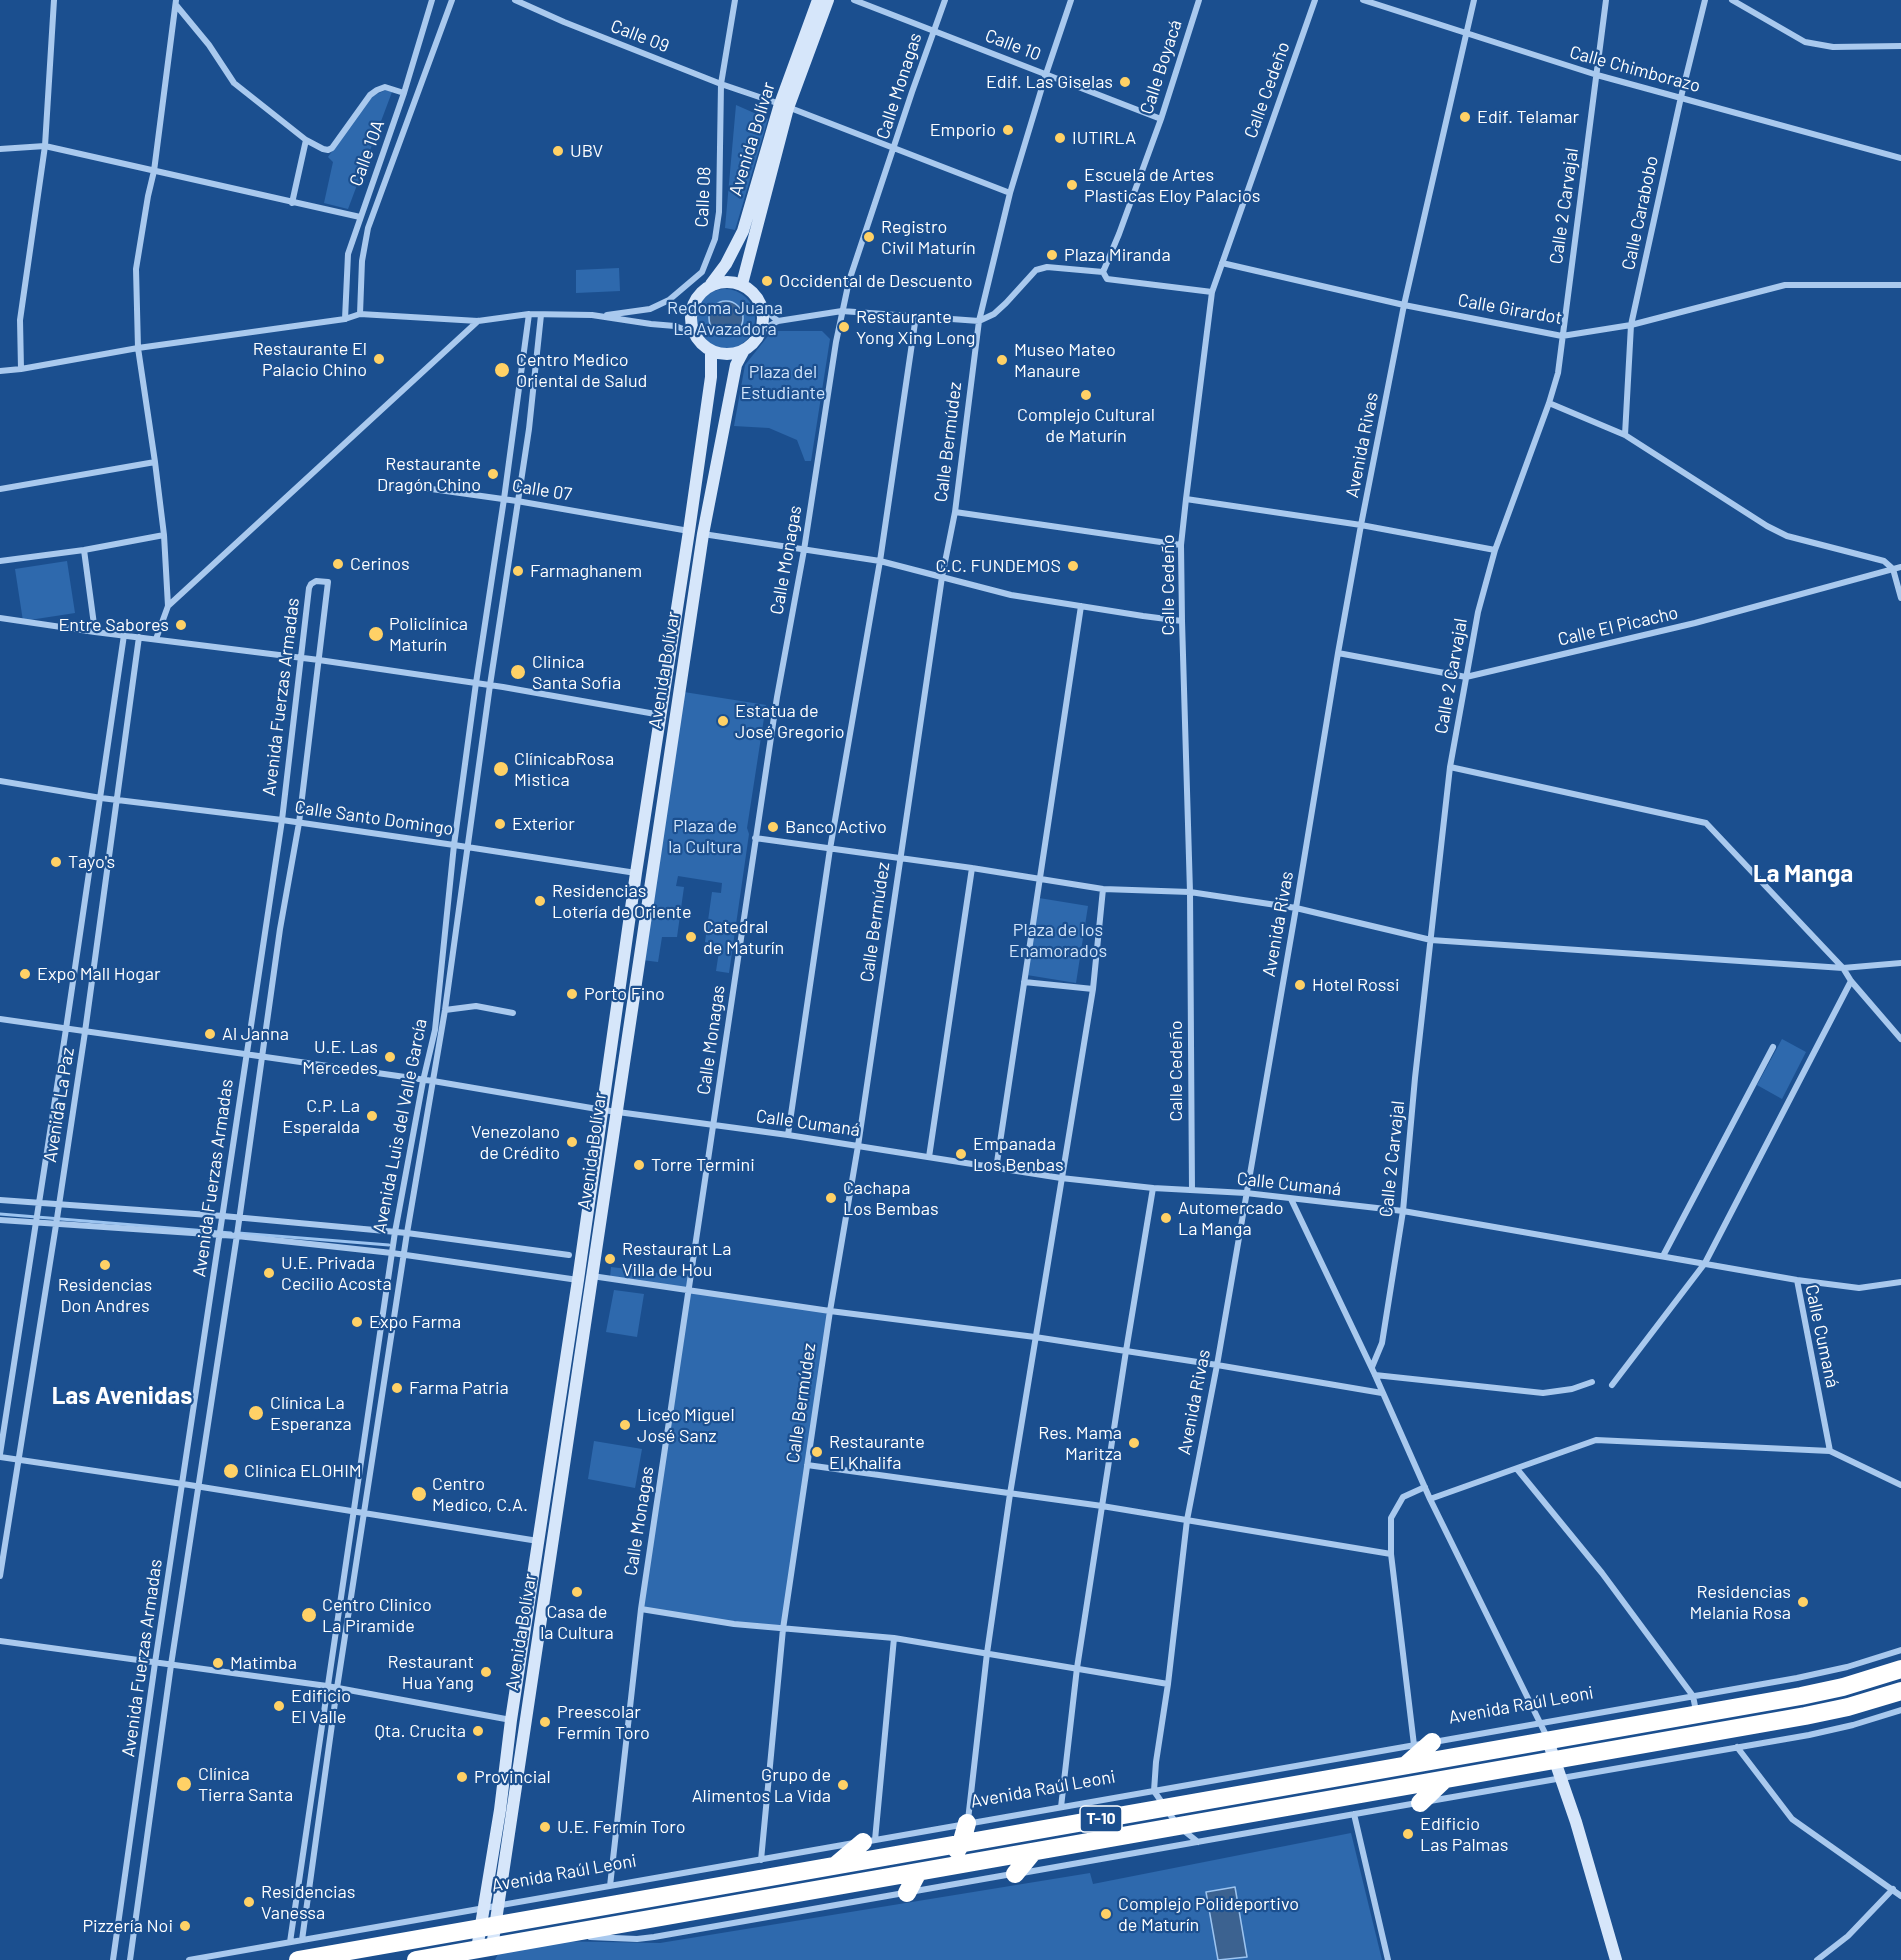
<!DOCTYPE html>
<html>
<head>
<meta charset="utf-8">
<style>
  body { margin:0 }
  canvas { display:block; background:#1b4f8f }
</style>
</head>
<body>
<canvas width="1901" height="1960"></canvas>
<script>
const c = document.querySelector('canvas').getContext('2d');
c.lineJoin = 'round';
function paint(path, color) { c.fillStyle = color; c.fill(path, 'evenodd'); }
const toPath = rows => new Path2D(rows.map(r => 'M' + r).join(''));
function stroke(path, color, width, dash) { c.strokeStyle = color; c.lineWidth = width; c.lineCap = dash ? 'butt' : 'round'; c.setLineDash(dash || []); c.stroke(path); }
function drawText(font, color, halo, rows, align = 'center') {
  c.font = font + ' Barlow,sans-serif'; c.lineWidth = 4.5; c.setLineDash([]); c.textBaseline = 'middle'; c.strokeStyle = halo; c.fillStyle = color; for (const [text, x, y, turn = 0] of rows) {
    c.save(); c.translate(x, y); c.rotate((+turn || 0) * Math.PI / 180); c.textAlign = isNaN(turn) ? turn : align; if (halo) c.strokeText(text, 0, 0); c.fillText(text, 0, 0); c.restore();
  }
}
paint(toPath([
  [386,90,392,92,348,209,324,203,333,162,328,157,370,97],
  [736,105,768,119,735,230,725,228],
  [619,268,620,291,576,293,576,270],
  '695 319a30 30 0 1 1 60 0a30 30 0 1 1-60 0Z',
  [772,331,822,331,830,339,811,461,805,461,797,440,769,428,734,426,745,365],
  [67,561,75,613,23,621,15,569],
  [684,692,766,705,747,828,749,834,729,973,716,971,720,945,705,942,712,892,721,893,722,883,678,876,676,886,684,887,677,937,662,937,658,962,642,960],
  [1039,898,1088,906,1076,983,1027,975],
  [1782,1039,1806,1052,1782,1099,1757,1085],
  [611,1267,691,1277,690,1288,830,1311,783,1629,641,1609,690,1289,610,1278],
  [614,1290,644,1294,637,1337,606,1332],
  [594,1441,642,1449,635,1488,588,1479],
  [1351,1833,1382,1960,495,1960,499,1952,546,1941,660,1943,1090,1873,1093,1884]
]), '#2e69ad');
const water = toPath([
  '709 318a17 17 0 1 1 34 0a17 17 0 1 1-34 0Z',
  [1235,1887,1247,1957,1218,1960,1206,1892,1235,1887]
]);
paint(water, '#3c6290');
stroke(water, '#9cc4f0', 1.5);
stroke(toPath([
  [0,1214,231,1233],
  [238,1233,389,1245]
]), '#9cc4f0', 3);
stroke(toPath([
  [515,0,564,22,721,84,780,104,1010,193],
  [854,0,1161,119],
  [1363,0,1597,75,1901,158],
  [1732,0,1805,42,1833,47,1901,46],
  [176,5,209,45,234,83,306,140,323,149,328,150,332,148,370,95,377,90,385,87,404,93],
  [0,149,45,146,360,217],
  [292,203,306,140],
  [1222,263,1404,305,1562,336,1631,325,1785,285,1901,285],
  [1103,272,1119,234,1161,119,1199,0],
  [1103,272,1107,279,1212,292],
  [761,307,778,321],
  [360,314,362,261,368,228,452,0],
  [607,315,650,309,669,300,702,272,715,239,719,212,721,84,735,0],
  [345,319,348,254,404,93,432,0],
  [760,331,778,321,842,311,979,321,994,314,1006,303,1036,270,1047,267,1103,272],
  [21,369,20,320,45,146,54,0],
  [0,371,21,369,138,348,345,319,360,314,478,321,529,314,592,315,651,324,675,326,694,333],
  [1549,403,1625,435,1767,526,1787,536,1884,561,1893,569,1901,598],
  [1625,435,1631,325,1681,97,1705,0],
  [389,483,517,501,689,531],
  [0,489,155,462],
  [1186,499,1361,525,1495,550],
  [955,512,1181,545],
  [703,534,880,561,1011,595,1143,616,1182,621],
  [84,550,95,632],
  [0,561,84,550,164,535],
  [168,606,478,321],
  [0,618,95,632,319,660,503,687,661,715],
  [156,639,168,606,164,535,155,462,138,348,136,269,148,196,154,171,176,0],
  [1338,653,1466,677,1695,623,1901,567],
  [1450,767,1706,823,1843,968,1851,981,1901,1039],
  [0,781,101,798,282,820,454,845,636,873],
  [755,838,972,868,1103,889,1190,892,1296,908,1431,940,1843,968,1901,963],
  [1024,982,1093,989],
  [445,1010,476,1006,513,1013],
  [0,1019,433,1081,603,1110,788,1135,1061,1178,1153,1188,1246,1193,1403,1211,1797,1280,1859,1288,1901,1282],
  [788,1135,830,849,880,561,916,316],
  [929,1157,972,868],
  [996,1169,1081,606],
  [1192,1190,1190,892,1182,621,1181,545,1186,499,1212,292,1315,0],
  [1291,1199,1375,1375,1430,1499,1547,1737],
  [0,1200,223,1216,407,1233,569,1255],
  [0,1220,237,1236,392,1253,578,1280],
  [1663,1256,1773,1047],
  [592,1276,830,1311,1035,1337,1217,1365,1382,1393],
  [1797,1280,1830,1451],
  [1372,1367,1382,1343,1403,1211,1415,1078,1450,767,1478,612,1495,550,1549,403,1558,373,1606,0],
  [1375,1375,1543,1393,1572,1389,1592,1382],
  [1612,1385,1705,1263,1851,981],
  [0,1454,66,1029,124,635],
  [0,1457,183,1484,538,1541],
  [807,1465,1102,1506,1391,1554],
  [1517,1469,1602,1573,1693,1696,1696,1711],
  [1430,1499,1596,1440,1830,1451,1901,1485],
  [0,1576,56,1225,85,1032,139,637],
  [641,1609,734,1624,894,1638,1168,1684],
  [0,1641,327,1686,511,1720],
  [1434,1742,1797,1678,1847,1667,1901,1650],
  [1414,1745,1391,1554,1391,1518,1403,1497,1425,1487],
  [1737,1747,1792,1819,1901,1896],
  [1430,1801,1809,1735,1853,1725,1901,1710],
  [1061,1807,1077,1668,1126,1351,1153,1188],
  [1354,1814,1388,1960],
  [968,1820,987,1653,1010,1494,1093,989,1103,889],
  [875,1840,894,1638],
  [864,1842,1421,1744],
  [1198,1842,1178,1826,1154,1791,1156,1762,1168,1684,1187,1520,1217,1365,1296,908,1338,653,1361,525,1404,305,1474,0],
  [761,1860,783,1629,830,1311,858,1146,942,577,955,512,979,321,1010,193,1046,74,1071,0],
  [1022,1873,1417,1803],
  [610,1886,641,1609,777,697,804,550,836,342,849,281,912,92,945,0],
  [590,1937,637,1939,654,1937,1012,1874],
  [302,1940,337,1688,407,1233,445,1010,490,685,529,429,541,315],
  [290,1942,395,1232,423,1081,435,1030,454,845,476,683,504,499,529,314],
  [113,1960,155,1663,282,820,309,588,311,584,316,581,328,582,299,823,280,929,237,1235,171,1665,130,1960],
  [189,1960,854,1843],
  [1817,1960,1848,1936,1893,1889]
]), '#a9c9ee', 6);
stroke(toPath([
  '691 318a36 36 0 1 1 72 0a36 36 0 1 1-72 0Z',
  [711,284,726,264,743,231,780,104,818,0],
  [742,284,788,108,828,0],
  [1548,1741,1576,1822,1616,1960],
  [492,1947,703,534,736,365,744,350],
  [477,1949,500,1810,511,1720,578,1280,636,873,689,531,711,377,711,351]
]), '#d6e6fa', 12);
stroke(toPath([
  [1406,1765,1432,1742],
  [1420,1803,1444,1780],
  [957,1850,961,1844,967,1823],
  [837,1864,863,1842],
  [1015,1874,1033,1852],
  [907,1893,918,1872],
  [298,1960,1801,1696,1843,1687,1901,1669],
  [416,1960,1805,1716,1848,1707,1901,1691]
]), '#fff', 18);
for (const [x, y, r, color] of [
  [1125,82,6,"#ffd166"],
  [1465,117,6,"#ffd166"],
  [1008,130,6,"#ffd166"],
  [1060,138,6,"#ffd166"],
  [558,151,6,"#ffd166"],
  [1072,185,6,"#ffd166"],
  [869,237,6,"#ffd166"],
  [1052,255,6,"#ffd166"],
  [767,281,6,"#ffd166"],
  [844,327,6,"#ffd166"],
  [379,359,6,"#ffd166"],
  [1002,360,6,"#ffd166"],
  [502,370,8,"#ffd166"],
  [1086,395,6,"#ffd166"],
  [493,474,6,"#ffd166"],
  [338,564,6,"#ffd166"],
  [1073,566,6,"#ffd166"],
  [518,571,6,"#ffd166"],
  [181,625,6,"#ffd166"],
  [376,634,8,"#ffd166"],
  [518,672,8,"#ffd166"],
  [723,721,6,"#ffd166"],
  [501,769,8,"#ffd166"],
  [500,824,6,"#ffd166"],
  [773,827,6,"#ffd166"],
  [56,862,6,"#ffd166"],
  [540,901,6,"#ffd166"],
  [691,937,6,"#ffd166"],
  [25,974,6,"#ffd166"],
  [1300,985,6,"#ffd166"],
  [572,994,6,"#ffd166"],
  [210,1034,6,"#ffd166"],
  [390,1057,6,"#ffd166"],
  [372,1116,6,"#ffd166"],
  [572,1142,6,"#ffd166"],
  [961,1154,6,"#ffd166"],
  [639,1165,6,"#ffd166"],
  [831,1198,6,"#ffd166"],
  [1166,1218,6,"#ffd166"],
  [610,1259,6,"#ffd166"],
  [105,1265,6,"#ffd166"],
  [269,1273,6,"#ffd166"],
  [357,1322,6,"#ffd166"],
  [397,1388,6,"#ffd166"],
  [256,1413,8,"#ffd166"],
  [625,1425,6,"#ffd166"],
  [1134,1443,6,"#ffd166"],
  [817,1452,6,"#ffd166"],
  [231,1471,8,"#ffd166"],
  [419,1494,8,"#ffd166"],
  [577,1592,6,"#ffd166"],
  [1803,1602,6,"#ffd166"],
  [309,1615,8,"#ffd166"],
  [218,1663,6,"#ffd166"],
  [486,1672,6,"#ffd166"],
  [279,1706,6,"#ffd166"],
  [545,1722,6,"#ffd166"],
  [478,1731,6,"#ffd166"],
  [462,1777,6,"#ffd166"],
  [184,1784,8,"#ffd166"],
  [843,1785,6,"#ffd166"],
  [545,1827,6,"#ffd166"],
  [1408,1834,6,"#ffd166"],
  [249,1902,6,"#ffd166"],
  [1106,1914,6,"#ffd166"],
  [185,1926,6,"#ffd166"]
]) { const dot = new Path2D(); dot.arc(x, y, r, 0, 2 * Math.PI); c.fillStyle = color; c.fill(dot); stroke(dot, '#1b4f8f', 2); }
for (const [x, y, w] of [
  [1101,1819,42]
]) { const box = new Path2D(); box.roundRect(x - w / 2, y - 13, w, 26, 4.5); c.fillStyle = '#1b4f8f'; c.fill(box); stroke(box, '#fff', 1.5); }
drawText('bold 16px', '#fff', null, [
  ["T-10",1101,1819]
]);
drawText('18px', '#fff', '#1b4f8f', [
  ["Calle 09",640,36,21],
  ["Calle 10",1013,45,21],
  ["Calle Boyacá",1161,67,-72],
  ["Calle Chimborazo",1635,69,15],
  ["Calle Monagas",899,86,-72],
  ["Calle Cedeño",1267,90,-70],
  ["Avenida Bolívar",752,139,-73],
  ["Calle 10A",367,153,-70],
  ["Calle 08",703,197,-87],
  ["Calle 2 Carvajal",1564,206,-82],
  ["Calle Carabobo",1640,213,-78],
  ["Calle Girardot",1510,309,10],
  ["Calle Bermúdez",948,442,-83],
  ["Avenida Rivas",1362,445,-79],
  ["Calle 07",542,490,9],
  ["Calle Monagas",786,560,-80],
  ["Calle Cedeño",1168,585,-90],
  ["Calle El Picacho",1618,626,-13],
  ["Avenida Bolívar",664,670,-81],
  ["Calle 2 Carvajal",1451,676,-80],
  ["Avenida Fuerzas Armadas",281,697,-83],
  ["Calle Santo Domingo",374,818,8],
  ["Calle Bermúdez",875,922,-82],
  ["Avenida Rivas",1278,924,-80],
  ["Calle Monagas",711,1040,-82],
  ["Calle Cedeño",1176,1071,-90],
  ["Avenida La Paz",59,1105,-81],
  ["Calle Cumaná",808,1123,8],
  ["Avenida Luis del Valle García",400,1126,-79],
  ["Avenida Bolívar",592,1151,-82],
  ["Calle 2 Carvajal",1392,1159,-84],
  ["Avenida Fuerzas Armadas",213,1178,-82],
  ["Calle Cumaná",1289,1184,6],
  ["Calle Cumaná",1822,1336,78],
  ["Avenida Rivas",1194,1402,-79],
  ["Calle Bermúdez",801,1403,-82],
  ["Calle Monagas",639,1521,-81],
  ["Avenida Bolívar",521,1632,-81],
  ["Avenida Fuerzas Armadas",142,1658,-82],
  ["Avenida Raúl Leoni",1521,1705,-10],
  ["Avenida Raúl Leoni",1043,1789,-10],
  ["Avenida Raúl Leoni",564,1873,-10]
]);
drawText('18px', '#fff', '#1b4f8f', [
  ["Edif. Las Giselas",1113,82,"right"],
  ["Edif. Telamar",1477,117],
  ["Emporio",996,130,"right"],
  ["IUTIRLA",1072,138],
  ["UBV",570,151],
  ["Escuela de Artes",1084,175],
  ["Plasticas Eloy Palacios",1084,196],
  ["Registro",881,227],
  ["Civil Maturín",881,248],
  ["Plaza Miranda",1064,255],
  ["Occidental de Descuento",779,281],
  ["Restaurante",856,317],
  ["Yong Xing Long",856,338],
  ["Restaurante El",367,349,"right"],
  ["Palacio Chino",367,370,"right"],
  ["Museo Mateo",1014,350],
  ["Manaure",1014,371],
  ["Centro Medico",516,360],
  ["Oriental de Salud",516,381],
  ["Complejo Cultural",1086,415,"center"],
  ["de Maturín",1086,436,"center"],
  ["Restaurante",481,464,"right"],
  ["Dragón Chino",481,485,"right"],
  ["Cerinos",350,564],
  ["C.C. FUNDEMOS",1061,566,"right"],
  ["Farmaghanem",530,571],
  ["Policlínica",389,624],
  ["Maturín",389,645],
  ["Entre Sabores",169,625,"right"],
  ["Clinica",532,662],
  ["Santa Sofia",532,683],
  ["Estatua de",735,711],
  ["José Gregorio",735,732],
  ["ClínicabRosa",514,759],
  ["Mistica",514,780],
  ["Exterior",512,824],
  ["Banco Activo",785,827],
  ["Tayo's",68,862],
  ["Residencias",552,891],
  ["Lotería de Oriente",552,912],
  ["Catedral",703,927],
  ["de Maturín",703,948],
  ["Expo Mall Hogar",37,974],
  ["Hotel Rossi",1312,985],
  ["Porto Fino",584,994],
  ["Al Janna",222,1034],
  ["U.E. Las",378,1047,"right"],
  ["Mercedes",378,1068,"right"],
  ["C.P. La",360,1106,"right"],
  ["Esperalda",360,1127,"right"],
  ["Venezolano",560,1132,"right"],
  ["de Crédito",560,1153,"right"],
  ["Empanada",973,1144],
  ["Los Benbas",973,1165],
  ["Torre Termini",651,1165],
  ["Cachapa",843,1188],
  ["Los Bembas",843,1209],
  ["Automercado",1178,1208],
  ["La Manga",1178,1229],
  ["Restaurant La",622,1249],
  ["Villa de Hou",622,1270],
  ["U.E. Privada",281,1263],
  ["Cecilio Acosta",281,1284],
  ["Residencias",105,1285,"center"],
  ["Don Andres",105,1306,"center"],
  ["Expo Farma",369,1322],
  ["Farma Patria",409,1388],
  ["Clínica La",270,1403],
  ["Esperanza",270,1424],
  ["Liceo Miguel",637,1415],
  ["José Sanz",637,1436],
  ["Res. Mama",1122,1433,"right"],
  ["Maritza",1122,1454,"right"],
  ["Restaurante",829,1442],
  ["El Khalifa",829,1463],
  ["Clinica ELOHIM",244,1471],
  ["Centro",432,1484],
  ["Medico, C.A.",432,1505],
  ["Residencias",1791,1592,"right"],
  ["Melania Rosa",1791,1613,"right"],
  ["Centro Clinico",322,1605],
  ["La Piramide",322,1626],
  ["Casa de",577,1612,"center"],
  ["la Cultura",577,1633,"center"],
  ["Restaurant",474,1662,"right"],
  ["Hua Yang",474,1683,"right"],
  ["Matimba",230,1663],
  ["Edificio",291,1696],
  ["El Valle",291,1717],
  ["Preescolar",557,1712],
  ["Fermín Toro",557,1733],
  ["Qta. Crucita",466,1731,"right"],
  ["Clínica",198,1774],
  ["Tierra Santa",198,1795],
  ["Grupo de",831,1775,"right"],
  ["Alimentos La Vida",831,1796,"right"],
  ["Provincial",474,1777],
  ["Edificio",1420,1824],
  ["Las Palmas",1420,1845],
  ["U.E. Fermín Toro",557,1827],
  ["Residencias",261,1892],
  ["Vanessa",261,1913],
  ["Complejo Polideportivo",1118,1904],
  ["de Maturín",1118,1925],
  ["Pizzería Noi",173,1926,"right"]
], 'left');
drawText('18px', '#cfe3fa', '#1b4f8f', [
  ["Redoma Juana",725,308],
  ["La Avazadora",725,329],
  ["Plaza del",783,372],
  ["Estudiante",783,393],
  ["Plaza de",705,826],
  ["la Cultura",705,847],
  ["Plaza de los",1058,930],
  ["Enamorados",1058,951]
]);
drawText('bold 24px', '#fff', '#1b4f8f', [
  ["La Manga",1803,874],
  ["Las Avenidas",122,1396]
]);
</script>
</body>
</html>
